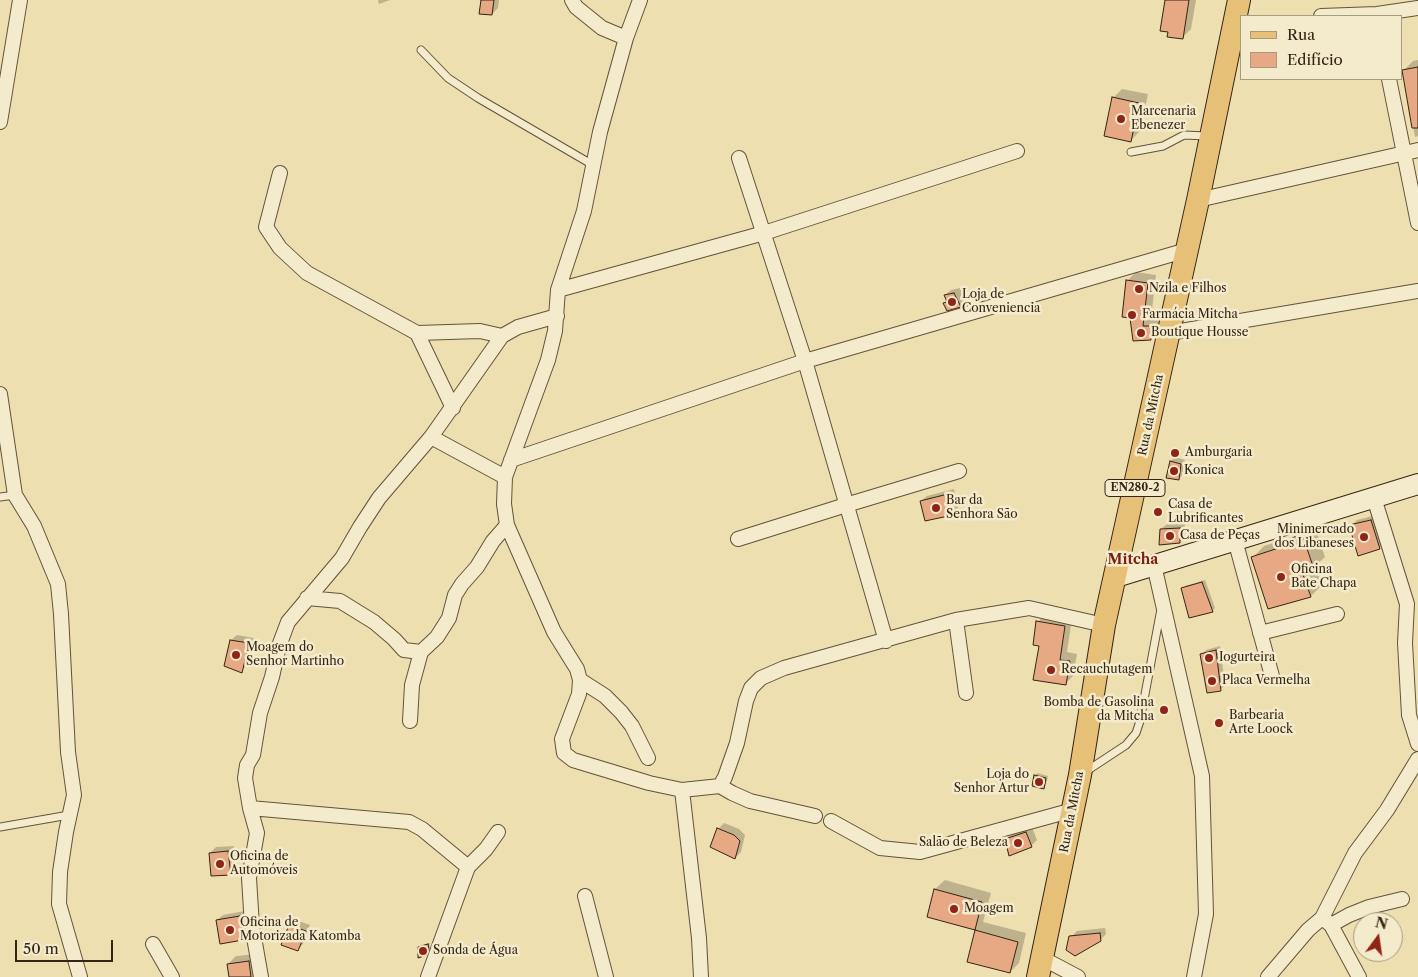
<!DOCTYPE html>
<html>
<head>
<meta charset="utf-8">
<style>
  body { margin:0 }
  #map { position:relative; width:1418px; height:977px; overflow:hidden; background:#eedfb0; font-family:"Libre Caslon Text",serif }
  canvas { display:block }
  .legend { position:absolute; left:1240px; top:15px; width:162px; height:65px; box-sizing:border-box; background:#f4eacc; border:1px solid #a79b82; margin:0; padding:6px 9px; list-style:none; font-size:15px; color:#332414 }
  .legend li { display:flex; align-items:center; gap:10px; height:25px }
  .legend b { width:25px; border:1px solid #a79b82 }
  .north { position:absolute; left:1353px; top:912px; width:50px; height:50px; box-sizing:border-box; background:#f4eacc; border:1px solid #a79b82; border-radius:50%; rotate:14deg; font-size:14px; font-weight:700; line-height:20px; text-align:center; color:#332414 }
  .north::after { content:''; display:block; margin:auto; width:18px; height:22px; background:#8f2418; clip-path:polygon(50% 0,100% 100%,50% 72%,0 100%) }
  .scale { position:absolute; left:15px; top:940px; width:98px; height:22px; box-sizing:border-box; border:2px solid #332414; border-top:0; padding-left:6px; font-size:15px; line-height:18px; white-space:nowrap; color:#332414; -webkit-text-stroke:4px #f4eacc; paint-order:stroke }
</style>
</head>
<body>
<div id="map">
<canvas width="1418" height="977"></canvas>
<ul class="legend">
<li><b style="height:6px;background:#e7c078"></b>Rua</li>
<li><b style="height:14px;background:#e6a984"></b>Edifício</li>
</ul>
<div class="north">N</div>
<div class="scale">50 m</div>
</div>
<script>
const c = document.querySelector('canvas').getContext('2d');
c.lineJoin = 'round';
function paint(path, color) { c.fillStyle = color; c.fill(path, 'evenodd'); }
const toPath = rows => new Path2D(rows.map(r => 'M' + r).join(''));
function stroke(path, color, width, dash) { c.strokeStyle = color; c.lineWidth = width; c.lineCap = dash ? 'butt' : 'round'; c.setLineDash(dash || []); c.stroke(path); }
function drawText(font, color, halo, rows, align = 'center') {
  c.font = font + ' "Libre Caslon Text",serif'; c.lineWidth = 5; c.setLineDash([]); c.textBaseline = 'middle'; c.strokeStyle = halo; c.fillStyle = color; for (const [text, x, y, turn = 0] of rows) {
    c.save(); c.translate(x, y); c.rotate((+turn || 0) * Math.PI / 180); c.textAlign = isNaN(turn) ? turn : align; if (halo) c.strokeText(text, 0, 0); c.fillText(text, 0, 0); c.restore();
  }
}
paint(toPath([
  [378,0,390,0,379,4],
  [482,0,499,0,498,8,492,14],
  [1167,0,1196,0,1191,29,1182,38],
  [1418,60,1418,136,1415,137,1404,70,1413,61],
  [1122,89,1148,94,1140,131,1131,140,1113,98],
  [1136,272,1156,275,1151,319,1159,319,1159,330,1150,339,1134,339,1127,281],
  [960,288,966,300,960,306,944,303,947,300,945,295,951,290],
  [1175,457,1185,460,1183,474,1179,479,1171,461],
  [954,489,958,508,952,514,921,501,927,496],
  [1376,515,1385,542,1379,548,1351,526,1357,520],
  [1185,523,1185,536,1179,542,1161,529,1167,524],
  [1314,524,1325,557,1315,566,1322,585,1311,596,1252,558,1264,546,1296,536,1305,527],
  [1205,580,1215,608,1212,611,1183,588,1185,586],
  [1045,614,1072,618,1067,652,1077,654,1073,676,1065,684,1040,645,1038,622],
  [237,635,254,638,247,665,241,671,231,640],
  [1220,646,1225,685,1220,690,1201,655,1206,650],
  [1037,773,1048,776,1046,785,1044,787,1035,776],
  [724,823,739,829,745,835,741,852,735,858,718,829],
  [1032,827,1037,840,1031,846,1006,839,1012,833],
  [234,846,236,868,230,874,210,853,216,847],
  [945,880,991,893,983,922,1026,933,1019,963,1010,972,968,961,976,930,928,916,935,889],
  [245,911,249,933,243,939,217,920,223,915],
  [296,920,310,925,303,944,297,950,283,944,290,925],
  [1105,928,1106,934,1100,940,1071,937,1077,931],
  [430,943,429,951,426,954,419,948,422,945],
  [257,954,259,977,230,977,228,964,236,956]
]), '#0003');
const building = toPath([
  [481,0,494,0,492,15,479,14,481,0],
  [1165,0,1189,0,1183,39,1167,37,1168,32,1160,31,1165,0],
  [1418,67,1418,128,1412,128,1402,70,1418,67],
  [1112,97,1139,103,1131,142,1104,136,1112,97],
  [1126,280,1148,283,1143,326,1151,326,1151,340,1133,341,1130,318,1122,317,1126,280],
  [954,293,961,307,947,311,943,303,947,302,944,295,954,293],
  [1170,461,1181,464,1179,480,1166,478,1170,461],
  [948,494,953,515,925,521,920,501,948,494],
  [1371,520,1380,549,1358,556,1349,525,1371,520],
  [1180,528,1180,543,1159,545,1160,529,1180,528],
  [1302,534,1314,569,1302,572,1311,597,1268,609,1251,557,1294,543,1292,538,1302,534],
  [1202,582,1213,612,1189,618,1181,588,1202,582],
  [1036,621,1065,626,1060,660,1070,661,1066,685,1033,680,1039,646,1033,645,1036,621],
  [230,640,249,643,242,673,224,666,230,640],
  [1216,650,1221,691,1207,693,1200,654,1216,650],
  [1034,775,1046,778,1044,789,1032,786,1034,775],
  [717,828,734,835,740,841,735,859,710,847,717,828],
  [1026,832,1032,847,1009,856,1005,839,1026,832],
  [228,851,231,875,211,876,209,853,228,851],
  [934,889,982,902,975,930,927,917,934,889],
  [240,916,243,940,220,944,216,920,240,916],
  [289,925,306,931,298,951,281,945,289,925],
  [975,930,1018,942,1010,973,967,962,975,930],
  [1100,933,1101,941,1075,956,1066,950,1069,936,1100,933],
  [428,944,429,949,427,955,418,958,418,947,428,944],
  [249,961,251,977,229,977,227,964,249,961]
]);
paint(building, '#e6a984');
stroke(building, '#332414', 1);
const lane = toPath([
  [421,50,448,78,478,98,593,165],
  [1131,152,1163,146,1184,135,1207,136],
  [0,497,15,495],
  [1085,772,1126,745,1136,733,1140,721,1161,609],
  [0,827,69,815]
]);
const street = toPath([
  [572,0,576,7,602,28,626,38],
  [640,0,626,38,600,132,584,211,558,290,555,331,548,360,505,477,504,504,507,525,554,632,577,669,580,680,579,694,562,739,564,753,573,760,649,783,682,790,720,786,725,777,737,743,746,701,751,688,761,678,784,668,956,620,1029,608,1104,625],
  [1321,16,1377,14,1418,8],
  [1389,79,1418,223],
  [0,122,20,0],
  [739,158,805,361,886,641],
  [280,173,266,227,280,248,307,273,417,333,480,331,502,336],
  [1198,200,1418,150],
  [558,290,764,233,1017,151],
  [417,333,453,408],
  [1169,333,1418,291],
  [0,394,15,495,34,526,58,584,61,614,68,752,74,795,66,832,60,872,59,904,80,977],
  [431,437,505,477],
  [511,460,805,361,1187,250],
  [1374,498,1407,604,1405,643,1409,715,1418,744],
  [738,539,846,505,959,471],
  [1235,540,1272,676],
  [1154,565,1202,776,1206,914,1194,977],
  [307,598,340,601,374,622,394,639,404,650,421,652,437,637,449,618,455,595,462,584,477,567,493,541,507,525],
  [956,620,966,693],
  [1260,633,1337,614],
  [580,680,605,696,621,712,632,726,648,758],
  [410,721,412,685,421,652],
  [720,786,732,793,750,801,815,816],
  [682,790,699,938,701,977],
  [250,808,409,822,422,829,468,867],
  [831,821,880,848,920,852,1073,810],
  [585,896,606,977],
  [1325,920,1331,925,1359,977],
  [1331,925,1349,915,1369,907,1402,899],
  [153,944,172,977],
  [1042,958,1078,977],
  [261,977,252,926,249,878,257,833,250,808,245,778,247,765,253,755,260,713,272,677,279,646,288,622,342,558,360,527,379,498,431,437,502,336,518,327,557,316],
  [428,977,468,867,486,849,498,832],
  [1268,977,1308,930,1322,918,1355,853,1387,810,1418,759]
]);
const secondary = toPath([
  [1116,577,1418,484]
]);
const primary = toPath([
  [1038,977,1080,775,1104,625,1198,200,1239,0]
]);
stroke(lane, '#62533b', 9);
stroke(street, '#62533b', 16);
stroke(secondary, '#332414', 22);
stroke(primary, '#332414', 24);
stroke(lane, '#f4eacc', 7);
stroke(street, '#f4eacc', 14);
stroke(secondary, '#f4eacc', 20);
stroke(primary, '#e7c078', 22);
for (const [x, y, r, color] of [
  [1121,119,5,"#8f2418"],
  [1139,289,5,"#8f2418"],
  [952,302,5,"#8f2418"],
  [1132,315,5,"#8f2418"],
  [1141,333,5,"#8f2418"],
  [1175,453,5,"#8f2418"],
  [1174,471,5,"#8f2418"],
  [936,508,5,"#8f2418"],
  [1158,512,5,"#8f2418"],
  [1170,536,5,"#8f2418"],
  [1364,537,5,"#8f2418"],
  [1281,577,5,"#8f2418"],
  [236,655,5,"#8f2418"],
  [1209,658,5,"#8f2418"],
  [1051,670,5,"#8f2418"],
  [1212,681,5,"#8f2418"],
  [1164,710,5,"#8f2418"],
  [1219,723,5,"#8f2418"],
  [1039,782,5,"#8f2418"],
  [1018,843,5,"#8f2418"],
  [220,864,5,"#8f2418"],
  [954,909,5,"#8f2418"],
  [230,930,5,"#8f2418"],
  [423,951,5,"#8f2418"]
]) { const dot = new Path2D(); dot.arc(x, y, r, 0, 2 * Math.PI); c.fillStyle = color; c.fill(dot); stroke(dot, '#f4eacc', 2); }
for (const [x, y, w] of [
  [1135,488,60]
]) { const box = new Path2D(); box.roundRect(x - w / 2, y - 8.5, w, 17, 4); c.fillStyle = '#f4eacc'; c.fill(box); stroke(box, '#332414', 1); }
drawText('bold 11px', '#332414', null, [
  ["EN280-2",1135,488]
]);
drawText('12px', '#332414', '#f4eacc', [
  ["Marcenaria",1131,112],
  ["Ebenezer",1131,126],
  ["Nzila e Filhos",1149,289],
  ["Loja de",962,295],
  ["Conveniencia",962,309],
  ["Farmácia Mitcha",1142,315],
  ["Boutique Housse",1151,333],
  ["Amburgaria",1185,453],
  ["Konica",1184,471],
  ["Bar da",946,501],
  ["Senhora São",946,515],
  ["Casa de",1168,505],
  ["Lubrificantes",1168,519],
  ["Minimercado",1354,530,"right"],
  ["dos Libaneses",1354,544,"right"],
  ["Casa de Peças",1180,536],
  ["Oficina",1291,570],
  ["Bate Chapa",1291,584],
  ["Moagem do",246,648],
  ["Senhor Martinho",246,662],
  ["Iogurteira",1219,658],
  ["Recauchutagem",1061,670],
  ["Placa Vermelha",1222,681],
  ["Bomba de Gasolina",1154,703,"right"],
  ["da Mitcha",1154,717,"right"],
  ["Barbearia",1229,716],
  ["Arte Loock",1229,730],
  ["Loja do",1029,775,"right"],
  ["Senhor Artur",1029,789,"right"],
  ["Salão de Beleza",1008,843,"right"],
  ["Oficina de",230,857],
  ["Automóveis",230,871],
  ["Moagem",964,909],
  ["Oficina de",240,923],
  ["Motorizada Katomba",240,937],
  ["Sonda de Água",433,951]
], 'left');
drawText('12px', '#332414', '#f4eacc', [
  ["Rua da Mitcha",1151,415,-78],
  ["Rua da Mitcha",1072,812,-79]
]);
drawText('bold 14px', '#7a1f14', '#f4eacc', [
  ["Mitcha",1133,560]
]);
</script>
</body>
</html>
